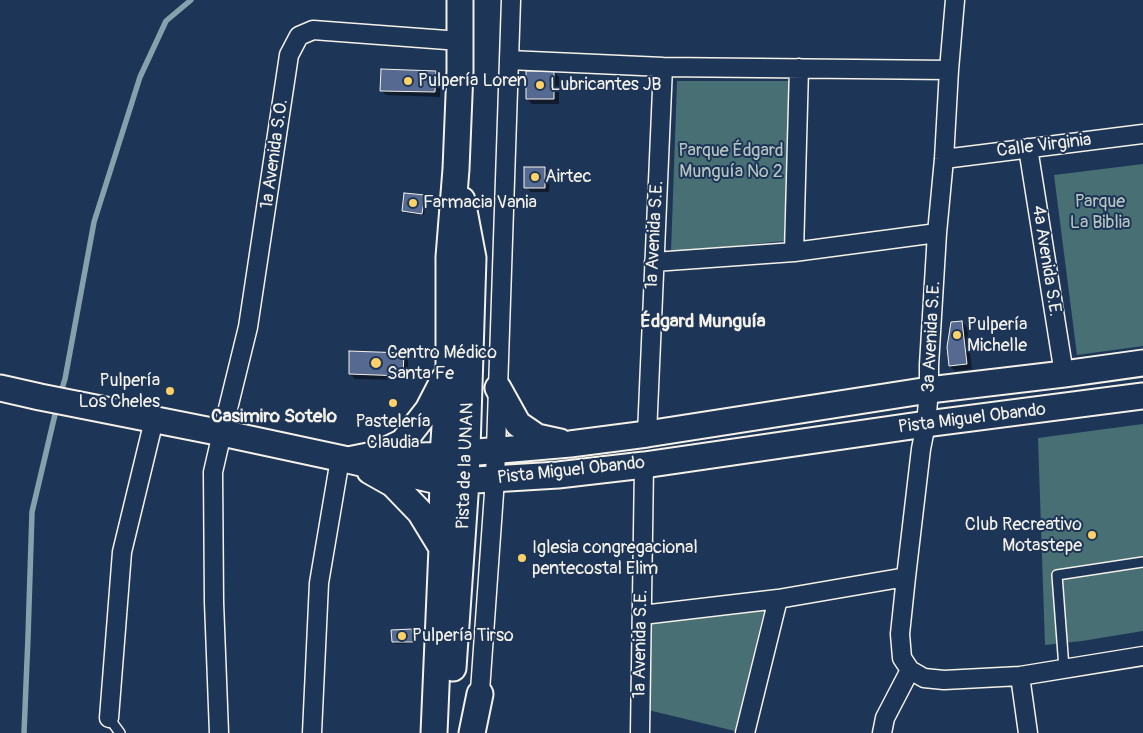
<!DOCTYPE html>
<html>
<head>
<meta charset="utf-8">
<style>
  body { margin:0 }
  canvas { display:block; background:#1d3557 }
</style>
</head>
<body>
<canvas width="1143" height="733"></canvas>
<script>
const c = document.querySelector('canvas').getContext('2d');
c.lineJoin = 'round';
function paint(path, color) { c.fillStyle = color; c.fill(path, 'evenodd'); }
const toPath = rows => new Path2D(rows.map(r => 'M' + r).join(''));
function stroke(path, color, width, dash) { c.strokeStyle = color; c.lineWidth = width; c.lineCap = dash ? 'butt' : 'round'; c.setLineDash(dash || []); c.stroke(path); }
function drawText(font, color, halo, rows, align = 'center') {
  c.font = font + ' Pangolin,sans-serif'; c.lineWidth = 4; c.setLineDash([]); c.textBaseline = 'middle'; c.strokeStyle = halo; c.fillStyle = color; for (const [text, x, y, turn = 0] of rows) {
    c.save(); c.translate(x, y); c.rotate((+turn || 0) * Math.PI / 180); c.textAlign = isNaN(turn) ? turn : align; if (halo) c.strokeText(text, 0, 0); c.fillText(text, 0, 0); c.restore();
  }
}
paint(toPath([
  [677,81,789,81,784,241,671,252],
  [1143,164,1143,346,1077,355,1054,175],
  [1143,424,1143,631,1082,641,1045,645,1038,438],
  [764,611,735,731,648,710,650,623]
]), '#476f74');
paint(toPath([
  [436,72,441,77,440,97,386,95,381,90],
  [554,72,559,77,559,104,532,104,527,99],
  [545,168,550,173,549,192,531,192,526,187],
  [424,197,426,199,424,215,405,213,403,211],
  [962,322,967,327,972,369,955,371,950,366,948,348],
  [403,354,408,359,408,380,355,379,350,374],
  [412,630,414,633,414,643,395,644,393,642]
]), '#0007');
stroke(toPath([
  [60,395,65,379,94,222,140,77,166,21,191,0],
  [24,733,28,637,32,512,57,406]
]), '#87a1ac', 5.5);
const building = toPath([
  [381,69,436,71,435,92,380,91,381,69],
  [526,71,554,71,554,99,526,99,526,71],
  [524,167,545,167,545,188,524,188,524,167],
  [404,193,425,195,422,214,402,211,404,193],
  [962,321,967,364,949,366,947,347,951,322,962,321],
  [349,351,404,353,403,376,349,374,349,351],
  [412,629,413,642,392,642,391,630,412,629]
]);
paint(building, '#566a91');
stroke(building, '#f4f1e8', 1);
const lane = toPath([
  [1064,668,1057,575,1143,562],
  [109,718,120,733]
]);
const street = toPath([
  [955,0,949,70,944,159,937,233,929,365,929,390,926,424,921,449,906,577,900,634,902,658,910,670,924,678,944,680,1020,676,1143,656],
  [509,60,663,67,949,70],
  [1028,148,1064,374],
  [944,159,1143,134],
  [794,252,799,68],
  [654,262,794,252,937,233],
  [647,434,663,67],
  [642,615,778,599,906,577],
  [1020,676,1028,733],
  [479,705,495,479,511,0],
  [109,718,122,552,154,420],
  [219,733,214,602,213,472,222,433,248,327,289,55,299,36,313,30,460,41],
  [312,733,319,583,340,459],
  [640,733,644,465],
  [745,733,778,599],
  [882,733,885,718,910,670]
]);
const secondary = toPath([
  [0,388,40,397,222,433,348,460,378,454,403,442,428,410,444,379],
  [498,388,518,424,537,437,560,442],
  [378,458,443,455,570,444,647,434,929,390,1064,374,1143,363],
  [348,460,442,482,558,475,644,465,926,424,1143,396],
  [370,471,393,484,420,512,442,548],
  [453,668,466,481,473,258,462,200],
  [434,733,442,548,443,455,449,370,449,257,456,169,460,71,460,0],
  [472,733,480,694]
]);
stroke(lane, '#f4f1e8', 12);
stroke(street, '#f4f1e8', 21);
stroke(secondary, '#f4f1e8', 29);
stroke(lane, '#1d3557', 9);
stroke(street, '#1d3557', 18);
stroke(secondary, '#1d3557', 25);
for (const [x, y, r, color] of [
  [408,81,5,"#ffd166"],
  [540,85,5,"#ffd166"],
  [535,177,5,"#ffd166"],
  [413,203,5,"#ffd166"],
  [957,335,5,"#ffd166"],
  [376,363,6,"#ffd166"],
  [170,391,5,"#ffd166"],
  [393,403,5,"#ffd166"],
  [1092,535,5,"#ffd166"],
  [522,558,5,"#ffd166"],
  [402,636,5,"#ffd166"]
]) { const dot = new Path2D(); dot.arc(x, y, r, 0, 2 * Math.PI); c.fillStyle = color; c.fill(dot); stroke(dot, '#1d3557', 2); }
drawText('18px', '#f4f1e8', '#1d3557', [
  ["Pulpería Loren",418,81],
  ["Lubricantes JB",550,85],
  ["Airtec",545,177],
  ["Farmacia Vania",423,203],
  ["Pulpería",967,325],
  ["Michelle",967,346],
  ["Centro Médico",387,353],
  ["Santa Fe",387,374],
  ["Pulpería",160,381,"right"],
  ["Los Cheles",160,402,"right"],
  ["Pastelería",393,422,"center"],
  ["Claudia",393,443,"center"],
  ["Club Recreativo",1082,525,"right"],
  ["Motastepe",1082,546,"right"],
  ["Iglesia congregacional",532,548],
  ["pentecostal Elim",532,569],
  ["Pulpería Tirso",412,636]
], 'left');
drawText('18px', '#f4f1e8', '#1d3557', [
  ["Calle Virginia",1044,146,-7],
  ["1a Avenida S.O.",275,154,-82],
  ["1a Avenida S.E.",655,235,-87],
  ["4a Avenida S.E.",1046,261,81],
  ["3a Avenida S.E.",932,337,-87],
  ["Pista Miguel Obando",972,419,-7],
  ["Pista de la UNAN",466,466,-88],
  ["Pista Miguel Obando",571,471,-6],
  ["1a Avenida S.E.",641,644,-89]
]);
drawText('18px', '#b7c4bf', '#1d3557', [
  ["Parque Édgard",731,151],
  ["Munguía Nº 2",731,172],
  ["Parque",1100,202],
  ["La Biblia",1100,223]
]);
drawText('bold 19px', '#f4f1e8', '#1d3557', [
  ["Édgard Munguía",703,322],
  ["Casimiro Sotelo",274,417]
]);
</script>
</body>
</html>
